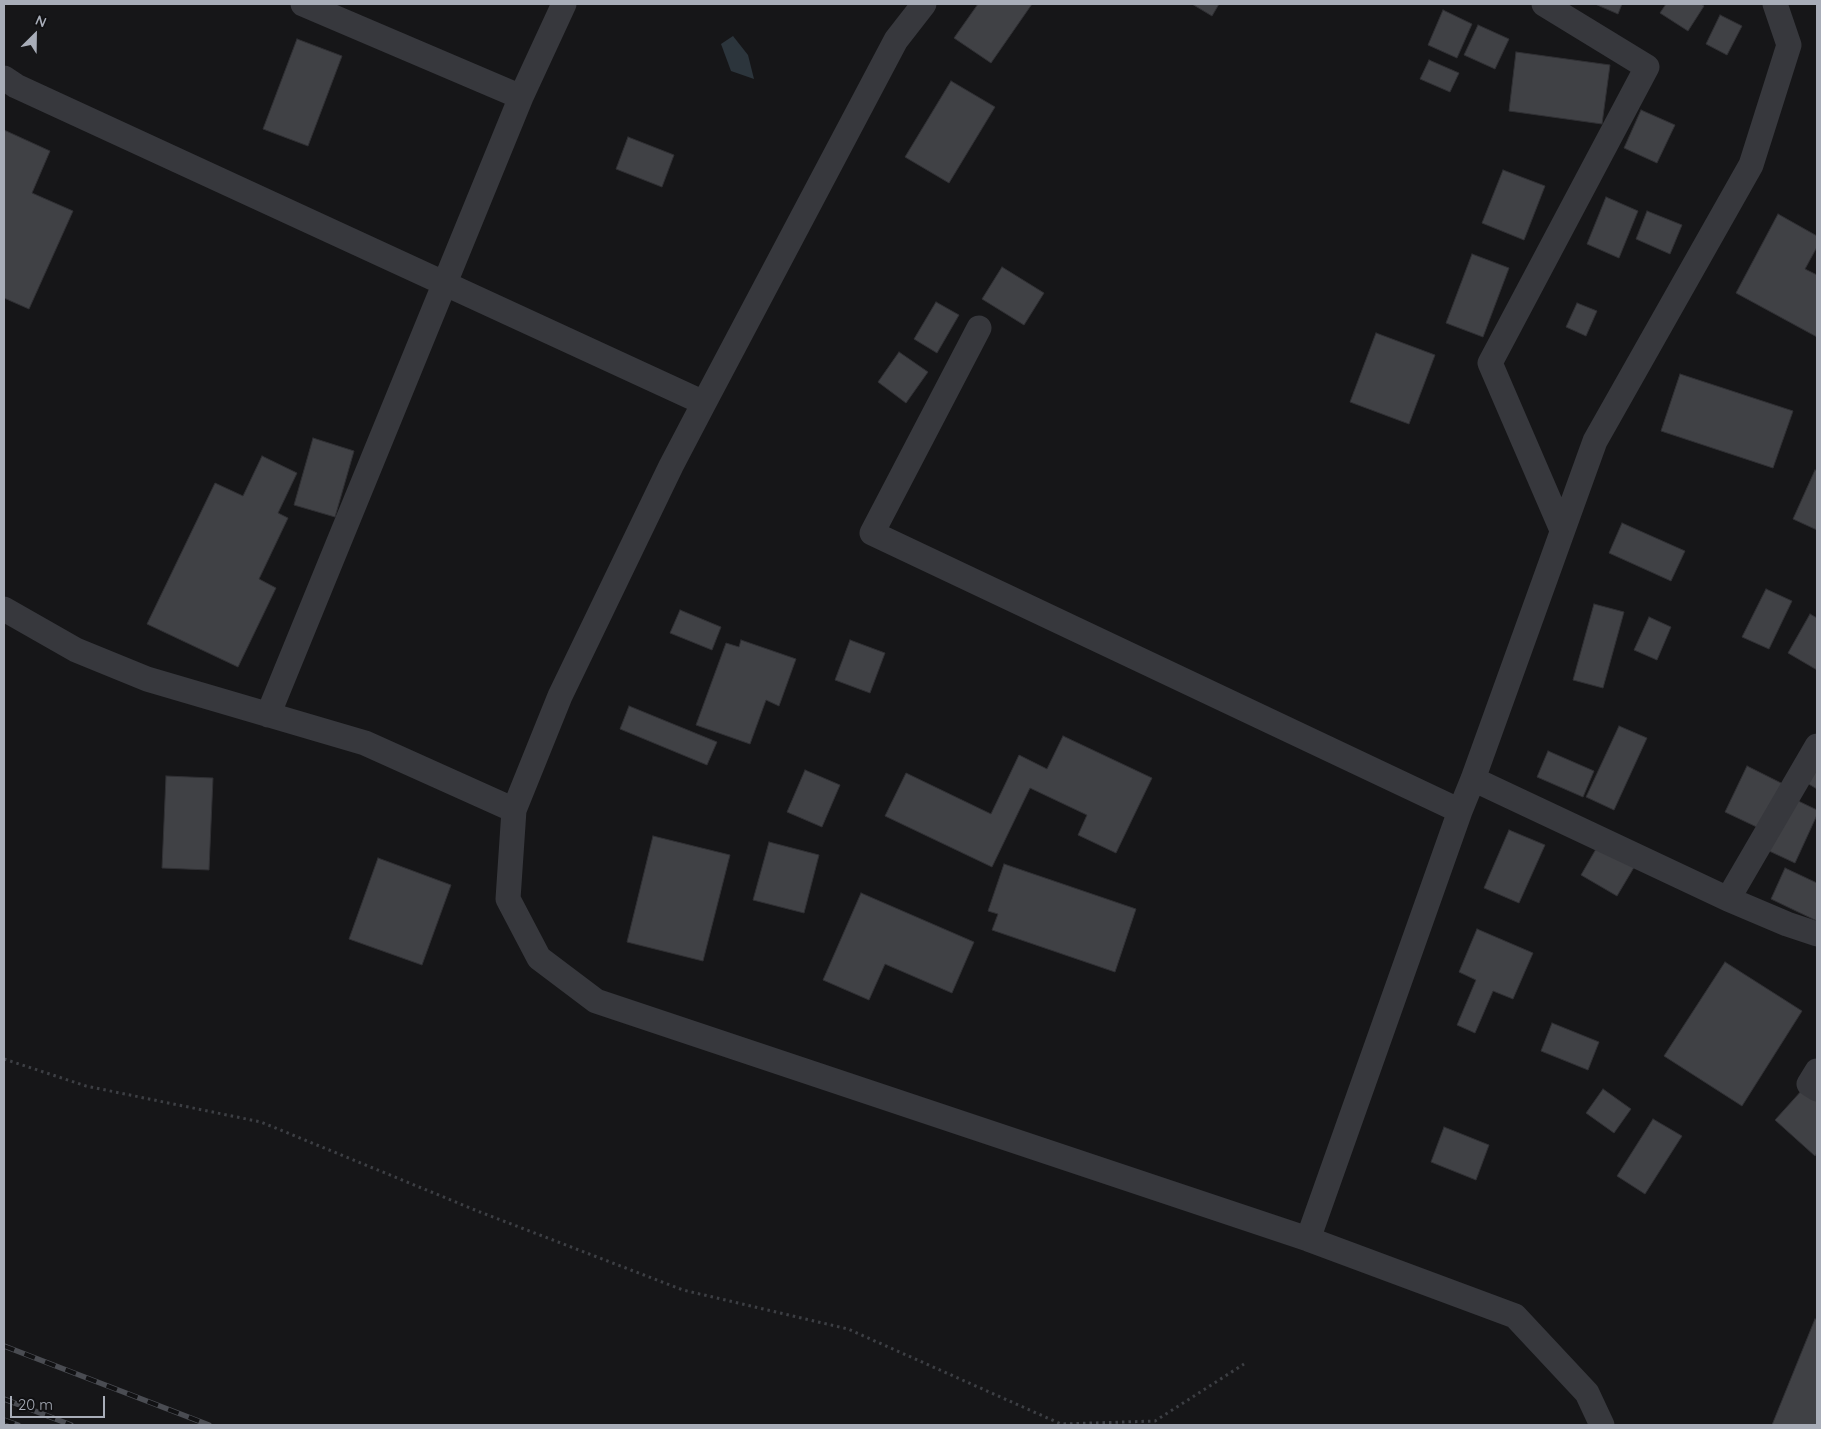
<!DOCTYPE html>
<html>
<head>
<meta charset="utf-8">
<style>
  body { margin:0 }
  #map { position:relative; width:1821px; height:1429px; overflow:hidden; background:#161618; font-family:Quicksand,sans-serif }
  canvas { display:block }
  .frame { position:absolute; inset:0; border:5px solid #a8adb8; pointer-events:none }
  .north { position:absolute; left:10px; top:10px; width:50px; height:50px; -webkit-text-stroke:4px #111113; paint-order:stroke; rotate:23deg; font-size:14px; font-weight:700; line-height:20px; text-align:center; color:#a8adb8 }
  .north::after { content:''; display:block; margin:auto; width:18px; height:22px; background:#a8adb8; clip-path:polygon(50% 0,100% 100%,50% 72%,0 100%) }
  .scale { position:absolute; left:10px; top:1396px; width:95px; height:22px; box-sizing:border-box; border:2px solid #a8adb8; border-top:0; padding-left:6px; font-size:15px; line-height:18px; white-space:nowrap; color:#a8adb8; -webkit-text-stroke:4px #111113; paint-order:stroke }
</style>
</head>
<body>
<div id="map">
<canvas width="1821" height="1429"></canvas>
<div class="frame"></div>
<div class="north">N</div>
<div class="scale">20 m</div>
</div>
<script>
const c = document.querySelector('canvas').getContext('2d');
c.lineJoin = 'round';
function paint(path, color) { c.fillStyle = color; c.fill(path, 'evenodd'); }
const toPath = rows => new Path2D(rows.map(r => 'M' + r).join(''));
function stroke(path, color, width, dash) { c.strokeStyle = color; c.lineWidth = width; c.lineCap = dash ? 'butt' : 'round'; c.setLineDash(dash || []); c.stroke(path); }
paint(toPath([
  [733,36,748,55,754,79,731,71,721,44]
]), '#2c353c');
const building = toPath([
  [978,4,1032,4,991,63,954,38,978,4],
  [1192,4,1219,4,1212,16,1192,4],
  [1595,4,1622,4,1618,14,1595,4],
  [1666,4,1701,4,1704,6,1688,31,1660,13,1666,4],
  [1443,10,1472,24,1457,58,1428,45,1443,10],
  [1720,15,1742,26,1727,55,1706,44,1720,15],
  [1478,25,1509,39,1495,69,1464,55,1478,25],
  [297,39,342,56,308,146,263,129,297,39],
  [1516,52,1610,65,1602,124,1509,111,1516,52],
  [1429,60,1459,73,1450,92,1420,79,1429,60],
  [951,81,995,107,949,183,905,157,951,81],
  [1641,110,1675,125,1657,163,1624,148,1641,110],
  [4,130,50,151,32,193,73,211,29,309,4,298,4,130],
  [628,137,674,155,662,187,616,169,628,137],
  [1503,170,1545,186,1524,240,1482,223,1503,170],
  [1606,197,1638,211,1619,258,1587,244,1606,197],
  [1647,211,1682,225,1670,254,1636,239,1647,211],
  [1778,214,1817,236,1817,247,1805,269,1817,275,1817,337,1736,293,1778,214],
  [1472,254,1509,268,1483,337,1446,323,1472,254],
  [1002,267,1044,293,1024,325,982,299,1002,267],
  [936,302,959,315,937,353,914,339,936,302],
  [1577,303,1597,311,1586,336,1566,327,1577,303],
  [1376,333,1435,355,1409,424,1350,402,1376,333],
  [899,352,928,372,906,403,878,382,899,352],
  [1680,374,1793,411,1773,468,1661,431,1680,374],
  [313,438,354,451,335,517,294,505,313,438],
  [262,456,297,473,278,513,288,518,259,579,276,588,238,667,147,624,215,483,243,496,262,456],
  [1815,470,1817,471,1817,530,1793,519,1815,470],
  [1622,523,1685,551,1671,581,1609,553,1622,523],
  [1766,589,1792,601,1769,649,1742,637,1766,589],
  [1594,604,1624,612,1603,688,1573,680,1594,604],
  [680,610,721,627,712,650,670,633,680,610],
  [1810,614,1817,618,1817,670,1788,653,1810,614],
  [1649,617,1671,627,1657,660,1634,650,1649,617],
  [741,640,796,659,779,706,766,700,750,744,696,725,726,643,739,647,741,640],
  [850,640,885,653,870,693,835,680,850,640],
  [629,706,717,742,707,765,620,729,629,706],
  [1619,726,1647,738,1614,810,1586,797,1619,726],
  [1063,736,1152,778,1116,853,1078,835,1087,815,1030,788,992,867,885,816,906,773,991,814,1019,755,1047,769,1063,736],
  [1548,751,1594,771,1583,797,1537,777,1548,751],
  [1817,764,1817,789,1807,783,1817,764],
  [1747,766,1785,785,1763,830,1725,812,1747,766],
  [805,770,840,785,822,827,787,812,805,770],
  [166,776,213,778,209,870,162,868,166,776],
  [1792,798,1817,810,1817,815,1795,863,1767,850,1792,798],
  [1509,830,1545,845,1519,903,1484,888,1509,830],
  [653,836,730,855,703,961,627,942,653,836],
  [769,842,819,855,804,913,753,900,769,842],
  [1600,842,1636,864,1617,896,1581,875,1600,842],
  [378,858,451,885,422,965,349,939,378,858],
  [1004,864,1136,909,1115,972,992,930,998,914,988,911,1004,864],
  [1785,868,1817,883,1817,921,1771,899,1785,868],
  [861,893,974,942,952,993,885,964,869,1000,823,980,861,893],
  [1477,929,1533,953,1513,999,1493,991,1475,1033,1457,1025,1476,980,1459,972,1477,929],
  [1725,962,1802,1011,1742,1106,1664,1056,1725,962],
  [1552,1023,1599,1042,1588,1070,1541,1051,1552,1023],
  [1603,1089,1631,1109,1614,1133,1586,1113,1603,1089],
  [1803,1089,1817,1102,1817,1153,1815,1156,1775,1120,1803,1089],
  [1653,1119,1682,1136,1645,1194,1617,1176,1653,1119],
  [1444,1127,1489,1145,1476,1180,1431,1162,1444,1127],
  [1815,1319,1817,1320,1817,1425,1772,1425,1815,1319]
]);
paint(building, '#404145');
stroke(building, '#303034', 1);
stroke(toPath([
  [4,1059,86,1086,261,1122,480,1212,683,1290,848,1329,1061,1424,1155,1421,1244,1364]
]), '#3d3f44', 3, [2.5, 4]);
stroke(toPath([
  [303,4,521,97],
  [924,4,896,40,704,403,671,466,560,696,514,810,508,899,539,958,596,1001,1308,1239,1515,1316,1587,1393,1602,1425],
  [1544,4,1647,67,1490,363,1562,530],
  [4,78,16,86,704,403],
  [979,328,872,533,1460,811],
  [4,609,76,650,147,679,365,743,514,810],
  [268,715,521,97,564,4],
  [1473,779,1728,899,1787,924,1817,934],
  [1728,899,1817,746],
  [1817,1071,1809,1084,1817,1089],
  [1308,1239,1460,811,1473,779,1595,441,1751,165,1789,45,1775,4]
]), '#37383d', 25);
const rail = toPath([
  [4,1346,209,1425],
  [4,1399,71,1425],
  [4,1420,18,1425]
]);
stroke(rail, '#4a4c52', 5.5);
stroke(rail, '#111113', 4, [11]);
</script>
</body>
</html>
